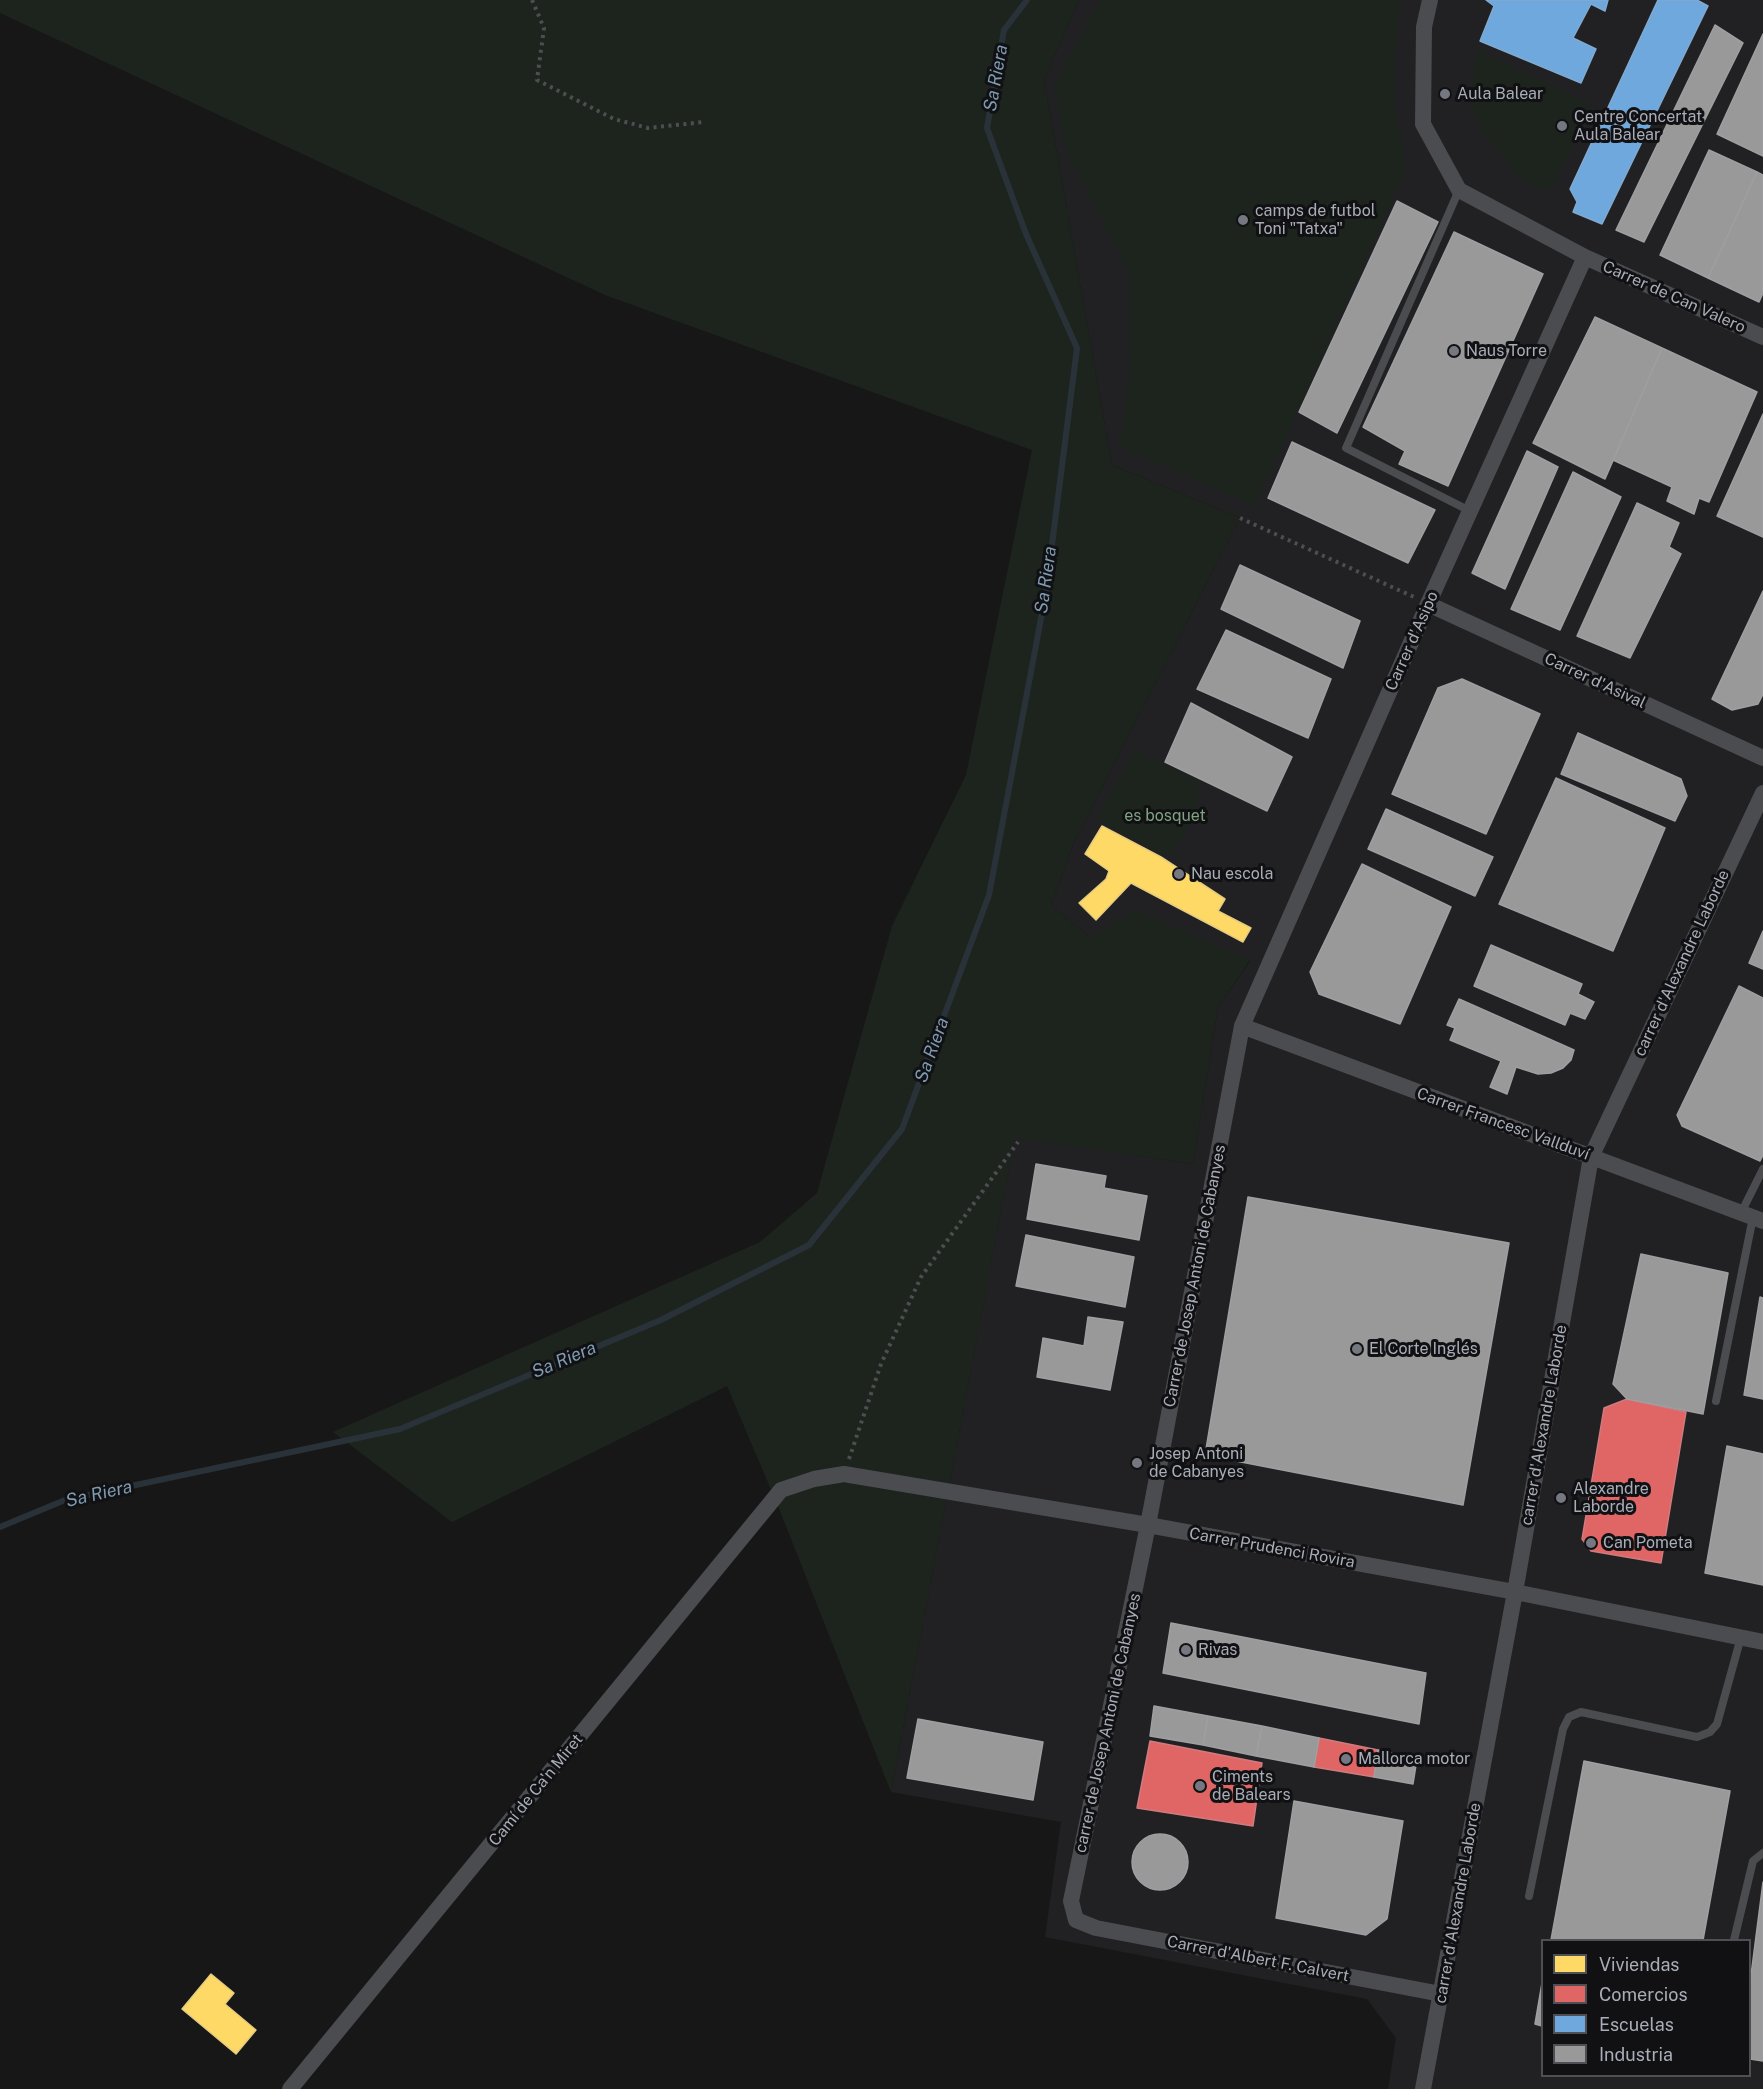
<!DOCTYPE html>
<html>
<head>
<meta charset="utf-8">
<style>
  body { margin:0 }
  #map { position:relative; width:1763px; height:2089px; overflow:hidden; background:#171717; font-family:"Public Sans",sans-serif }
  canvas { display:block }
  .legend { position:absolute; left:1541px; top:1939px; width:210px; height:138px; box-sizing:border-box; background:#111113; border:2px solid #4d4f55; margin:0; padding:8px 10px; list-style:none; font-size:18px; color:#a8adb8 }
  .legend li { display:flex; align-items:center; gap:12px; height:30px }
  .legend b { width:30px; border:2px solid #4d4f55 }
</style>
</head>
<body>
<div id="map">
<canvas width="1763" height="2089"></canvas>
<ul class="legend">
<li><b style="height:16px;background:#ffd966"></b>Viviendas</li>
<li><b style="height:16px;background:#e06666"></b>Comercios</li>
<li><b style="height:16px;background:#6fa8dc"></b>Escuelas</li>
<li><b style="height:16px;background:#999"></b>Industria</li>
</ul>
</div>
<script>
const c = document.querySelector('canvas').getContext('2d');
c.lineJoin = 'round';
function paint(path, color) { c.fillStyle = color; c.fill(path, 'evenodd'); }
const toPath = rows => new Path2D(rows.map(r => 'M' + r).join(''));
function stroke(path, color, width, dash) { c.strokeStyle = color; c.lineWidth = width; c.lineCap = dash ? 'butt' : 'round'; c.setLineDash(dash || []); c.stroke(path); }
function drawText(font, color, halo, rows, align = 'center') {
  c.font = font + ' "Public Sans",sans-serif'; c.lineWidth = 6; c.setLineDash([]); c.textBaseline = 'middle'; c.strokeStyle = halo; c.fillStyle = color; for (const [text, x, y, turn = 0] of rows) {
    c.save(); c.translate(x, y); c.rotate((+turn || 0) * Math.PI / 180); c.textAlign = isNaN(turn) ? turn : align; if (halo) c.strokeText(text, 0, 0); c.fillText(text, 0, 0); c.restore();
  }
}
paint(toPath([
  [1079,0,1763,0,1763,2089,1388,2089,1396,2038,1367,1999,1045,1937,1061,1822,891,1792,1015,1137,1193,1164,1218,1007,1250,961,1090,937,1051,905,1074,842,1240,518,1112,465,1044,79],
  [1542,1940,1750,1940,1750,2076,1542,2076]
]), '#212123');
paint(toPath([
  [0,0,1079,0,1044,79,1112,465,1240,518,1074,842,1051,905,1090,937,1136,910,1250,960,1218,1007,1193,1164,1015,1138,891,1792,780,1511,727,1386,452,1522,333,1432,760,1242,817,1193,892,926,966,775,1032,450,605,295,0,13],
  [1101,0,1401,0,1397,20,1394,108,1407,167,1255,506,1119,446,1130,373,1129,273,1065,147,1054,84],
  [1476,50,1592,105,1550,191,1518,178,1476,120,1471,98],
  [1135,750,1205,783,1196,793,1200,808,1171,855,1164,856,1097,819]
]), '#1d241e');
const homes = toPath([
  [1102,826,1161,857,1225,899,1218,911,1251,928,1243,942,1131,883,1096,920,1079,903,1106,879,1109,871,1085,854,1102,826],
  [211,1974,234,1993,225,2004,256,2030,236,2054,182,2009,211,1974]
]);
paint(homes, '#ffd966');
stroke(homes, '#e5cc7f', 1.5);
const shops = toPath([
  [1627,1399,1686,1412,1661,1563,1591,1551,1582,1539,1604,1408,1627,1399],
  [1319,1738,1378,1750,1374,1777,1314,1767,1319,1738],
  [1150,1741,1262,1763,1253,1826,1137,1808,1150,1741]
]);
paint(shops, '#e06666');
stroke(shops, '#cf7b7f', 1.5);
const schools = toPath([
  [1486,0,1608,0,1605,11,1591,4,1573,38,1596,49,1581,83,1480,41,1494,6,1486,0],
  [1658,0,1697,0,1708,6,1602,224,1573,212,1577,202,1570,189,1658,0]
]);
paint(schools, '#6fa8dc');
stroke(schools, '#80aad1', 1.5);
const industry = toPath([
  [1715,25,1743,43,1644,242,1616,230,1715,25],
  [1763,34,1763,156,1717,134,1763,34],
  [1709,150,1757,172,1708,278,1660,255,1709,150],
  [1757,172,1763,175,1763,293,1759,302,1708,278,1757,172],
  [1397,201,1438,222,1337,433,1299,412,1397,201],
  [1454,232,1543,274,1448,486,1399,464,1405,451,1363,427,1454,232],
  [1595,317,1662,348,1605,479,1533,443,1595,317],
  [1662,348,1757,392,1709,502,1699,498,1694,514,1667,501,1672,487,1613,460,1662,348],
  [1763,414,1763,537,1717,516,1763,414],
  [1292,442,1435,510,1408,563,1268,498,1292,442],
  [1527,451,1558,467,1505,589,1472,573,1527,451],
  [1573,472,1621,497,1560,630,1511,609,1573,472],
  [1637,503,1679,523,1669,547,1681,554,1630,658,1577,636,1637,503],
  [1240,565,1360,621,1343,668,1221,609,1240,565],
  [1763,591,1763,694,1758,704,1732,710,1712,699,1763,591],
  [1226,630,1331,679,1308,738,1197,689,1226,630],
  [1462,679,1540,714,1486,834,1392,794,1438,688,1462,679],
  [1191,703,1292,757,1267,811,1165,762,1191,703],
  [1578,733,1681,779,1687,796,1675,821,1561,774,1578,733],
  [1556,778,1665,828,1613,951,1499,904,1556,778],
  [1386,809,1493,857,1475,896,1368,849,1386,809],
  [1362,864,1451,907,1400,1024,1319,994,1310,972,1362,864],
  [1763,931,1763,969,1749,963,1763,931],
  [1491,945,1582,984,1578,994,1594,1002,1585,1019,1570,1013,1565,1025,1474,986,1491,945],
  [1739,986,1763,998,1763,1155,1760,1161,1682,1126,1677,1115,1739,986],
  [1459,999,1574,1050,1571,1060,1563,1068,1551,1073,1538,1074,1516,1067,1507,1094,1490,1087,1501,1061,1450,1040,1455,1028,1447,1025,1459,999],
  [1036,1164,1106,1176,1104,1188,1147,1196,1139,1240,1027,1219,1036,1164],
  [1248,1197,1509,1243,1463,1505,1205,1455,1248,1197],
  [1026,1235,1134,1257,1125,1307,1016,1286,1026,1235],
  [1641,1254,1728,1273,1703,1414,1627,1399,1613,1384,1641,1254],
  [1760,1297,1763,1298,1763,1399,1744,1395,1760,1297],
  [1088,1317,1123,1322,1110,1390,1037,1377,1043,1338,1084,1346,1088,1317],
  [1727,1446,1763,1454,1763,1585,1705,1573,1727,1446],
  [1171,1623,1426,1673,1419,1724,1163,1673,1171,1623],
  [1154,1706,1208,1716,1203,1745,1150,1736,1154,1706],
  [1208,1716,1262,1726,1256,1756,1203,1745,1208,1716],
  [918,1719,1043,1742,1033,1800,907,1778,918,1719],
  [1262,1726,1319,1738,1314,1767,1256,1756,1262,1726],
  [1378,1750,1417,1759,1413,1784,1374,1777,1378,1750],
  [1584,1761,1730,1791,1703,1940,1551,1940,1584,1761],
  [1294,1801,1403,1821,1387,1919,1366,1935,1276,1918,1294,1801],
  '1132 1862a28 28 0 1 1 56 0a28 28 0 1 1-56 0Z',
  [1763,1882,1763,2061,1750,2059,1750,1983,1763,1882],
  [1542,1983,1542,2026,1535,2024,1542,1983]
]);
paint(industry, '#999');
stroke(industry, '#9e9fa2', 1.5);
stroke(toPath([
  [0,1527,65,1500,400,1429,661,1320,809,1245,902,1129,989,895,1046,592,1077,348,1026,234,987,128,1004,30,1027,0]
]), '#2a3239', 6);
stroke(toPath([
  [532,0,544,28,537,80,614,119,648,128,704,122],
  [1240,518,1414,597],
  [849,1459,881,1364,921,1277,1018,1142]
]), '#4d4e52', 4, [3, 4.5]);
stroke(toPath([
  [1459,190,1346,448,1470,511],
  [1741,1213,1763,1169],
  [1716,1401,1753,1217],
  [1529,1896,1563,1729,1569,1717,1581,1712,1697,1737,1710,1732,1717,1724,1741,1637],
  [1734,1940,1753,1861,1763,1853]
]), '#4b4c50', 8);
stroke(toPath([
  [1430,0,1424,27,1423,124,1459,190,1585,257,1763,337],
  [1428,604,1763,758],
  [1242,1026,1763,1221],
  [1441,1994,1096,1928,1076,1920,1071,1901,1148,1525,1242,1026,1428,604,1585,257],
  [290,2089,781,1490,814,1479,844,1474,1148,1525,1515,1592,1763,1642],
  [1423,2089,1515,1592,1591,1157,1763,793]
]), '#4b4c50', 16);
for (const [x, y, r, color] of [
  [1445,94,6,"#757880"],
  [1562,126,6,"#757880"],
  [1243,220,6,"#757880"],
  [1454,351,6,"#757880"],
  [1179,874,6,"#757880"],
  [1357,1349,6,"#757880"],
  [1137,1463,6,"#757880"],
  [1561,1498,6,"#757880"],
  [1591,1543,6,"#757880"],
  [1186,1650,6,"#757880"],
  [1346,1759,6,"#757880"],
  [1200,1786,6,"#757880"]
]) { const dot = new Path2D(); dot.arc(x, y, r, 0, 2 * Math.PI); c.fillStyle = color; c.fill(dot); stroke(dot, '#111113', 2); }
drawText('16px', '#a8adb8', '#111113', [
  ["Aula Balear",1457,94],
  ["Centre Concertat",1574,117],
  ["Aula Balear",1574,135],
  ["camps de futbol",1255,211],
  ["Toni \"Tatxa\"",1255,229],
  ["Naus Torre",1466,351],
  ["Nau escola",1191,874],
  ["El Corte Inglés",1369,1349],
  ["Josep Antoni",1149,1454],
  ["de Cabanyes",1149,1472],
  ["Alexandre",1573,1489],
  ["Laborde",1573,1507],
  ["Can Pometa",1603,1543],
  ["Rivas",1198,1650],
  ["Mallorca motor",1358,1759],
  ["Ciments",1212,1777],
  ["de Balears",1212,1795]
], 'left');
drawText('16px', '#a8adb8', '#111113', [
  ["Carrer de Can Valero",1674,297,24],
  ["Carrer d'Asipo",1412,641,-66],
  ["Carrer d'Asival",1595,681,25],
  ["carrer d'Alexandre Laborde",1682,963,-65],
  ["Carrer Francesc Vallduví",1503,1124,20],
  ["Carrer de Josep Antoni de Cabanyes",1195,1276,-79],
  ["carrer d'Alexandre Laborde",1544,1425,-80],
  ["Carrer Prudenci Rovira",1272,1548,10],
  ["carrer de Josep Antoni de Cabanyes",1108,1723,-78],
  ["Camí de Ca'n Miret",536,1790,-51],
  ["carrer d'Alexandre Laborde",1458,1903,-80],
  ["Carrer d'Albert F. Calvert",1258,1959,11]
]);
drawText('16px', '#7fa381', '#111113', [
  ["es bosquet",1165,816]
]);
drawText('italic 18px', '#7f9bb3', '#111113', [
  ["Sa Riera",996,78,-80],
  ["Sa Riera",1046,580,-82],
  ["Sa Riera",932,1050,-70],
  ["Sa Riera",564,1360,-23],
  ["Sa Riera",99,1494,-13]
]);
</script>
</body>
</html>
